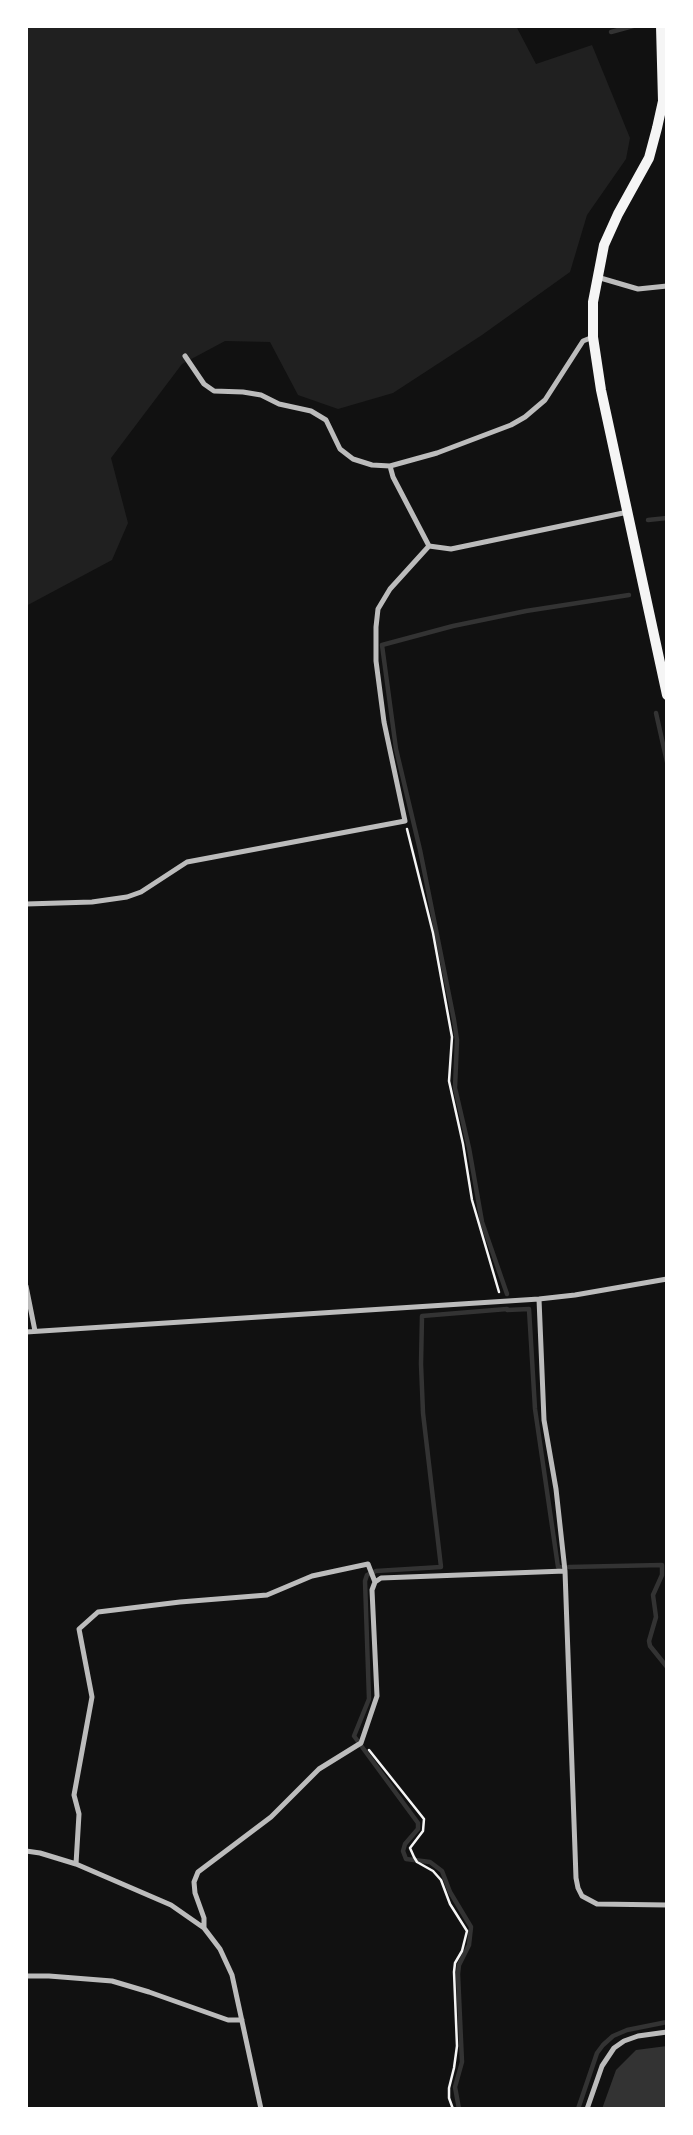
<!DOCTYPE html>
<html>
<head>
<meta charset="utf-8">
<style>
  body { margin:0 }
  #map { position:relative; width:693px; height:2135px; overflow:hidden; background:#111; font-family:Literata,serif }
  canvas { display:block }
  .frame { position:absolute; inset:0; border:28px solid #fff; pointer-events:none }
</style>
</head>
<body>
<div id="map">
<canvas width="693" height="2135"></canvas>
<div class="frame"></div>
</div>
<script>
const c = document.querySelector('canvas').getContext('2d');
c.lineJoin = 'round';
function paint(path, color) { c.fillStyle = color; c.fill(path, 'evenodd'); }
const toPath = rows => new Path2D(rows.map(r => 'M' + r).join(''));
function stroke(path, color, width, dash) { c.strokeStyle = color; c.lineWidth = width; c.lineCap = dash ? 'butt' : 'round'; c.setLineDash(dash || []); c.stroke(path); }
paint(toPath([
  [26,26,516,26,536,64,592,45,630,138,626,159,587,215,570,272,482,335,393,393,338,409,298,395,270,342,225,341,182,364,111,458,128,523,112,560,26,606]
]), '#202020');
paint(toPath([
  [667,2046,667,2109,602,2109,616,2070,636,2050]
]), '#333');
stroke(toPath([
  [611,32,633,26],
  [648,520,667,518],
  [656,713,667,762],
  [507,1294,482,1222,469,1148,455,1088,457,1040,454,1020,420,850,396,749,382,645,453,626,526,611,629,595],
  [507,1310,529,1309,535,1409,558,1567,560,1567],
  [569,1567,662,1565,662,1575,653,1595,656,1617,649,1641,650,1646,667,1667],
  [459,2109,455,2087,462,2062,458,1974,459,1965,469,1945,471,1927,450,1892,442,1871,430,1862,406,1859,403,1851,405,1844,418,1829,418,1823,354,1736,369,1699,365,1581,367,1575,376,1571,441,1567,423,1413,421,1364,422,1316,507,1309],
  [578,2109,597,2053,603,2045,613,2036,627,2030,667,2022]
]), '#333', 4.5);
stroke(toPath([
  [407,829,433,933,452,1037,449,1081,463,1144,472,1200,499,1292],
  [369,1750,424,1819,423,1831,410,1848,414,1857,417,1862,433,1871,441,1880,450,1904,467,1931,462,1951,455,1963,454,1972,457,2046,454,2068,449,2088,449,2098,453,2109]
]), '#f5f5f5', 2.5);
stroke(toPath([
  [597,277,638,289,667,286],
  [185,356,204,384,214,391,243,392,261,395,279,404,311,411,326,420,340,449,353,459,372,465,390,466],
  [429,546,451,549,628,512],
  [26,904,92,902,127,897,141,892,187,862,405,821,384,722,376,661,376,627,378,609,390,589,429,546,393,477,390,466,437,453,511,425,525,417,545,400,583,341,593,337],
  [26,1286,35,1331],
  [539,1299,544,1420,556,1489,565,1571,576,1878,578,1888,582,1896,597,1904,667,1905],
  [26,1332,539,1299,575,1295,667,1279],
  [26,1851,40,1853,76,1864,171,1905,204,1928],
  [76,1864,79,1814,74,1795,92,1697,79,1629,98,1612,180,1602,267,1595,312,1576,368,1564,375,1582],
  [26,1976,49,1976,112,1981,149,1992,228,2020,242,2020],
  [261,2109,232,1975,220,1949,204,1928,204,1918,195,1893,194,1882,198,1872,271,1817,319,1769,361,1743,377,1696,372,1590,375,1582,381,1578,565,1571],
  [587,2109,602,2066,614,2048,624,2041,638,2036,667,2032]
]), '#bcbcbc', 5);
stroke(toPath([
  [661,26,663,101,657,128,649,158,618,214,604,245,593,302,593,337,601,390,667,695]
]), '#f5f5f5', 10);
</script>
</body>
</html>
